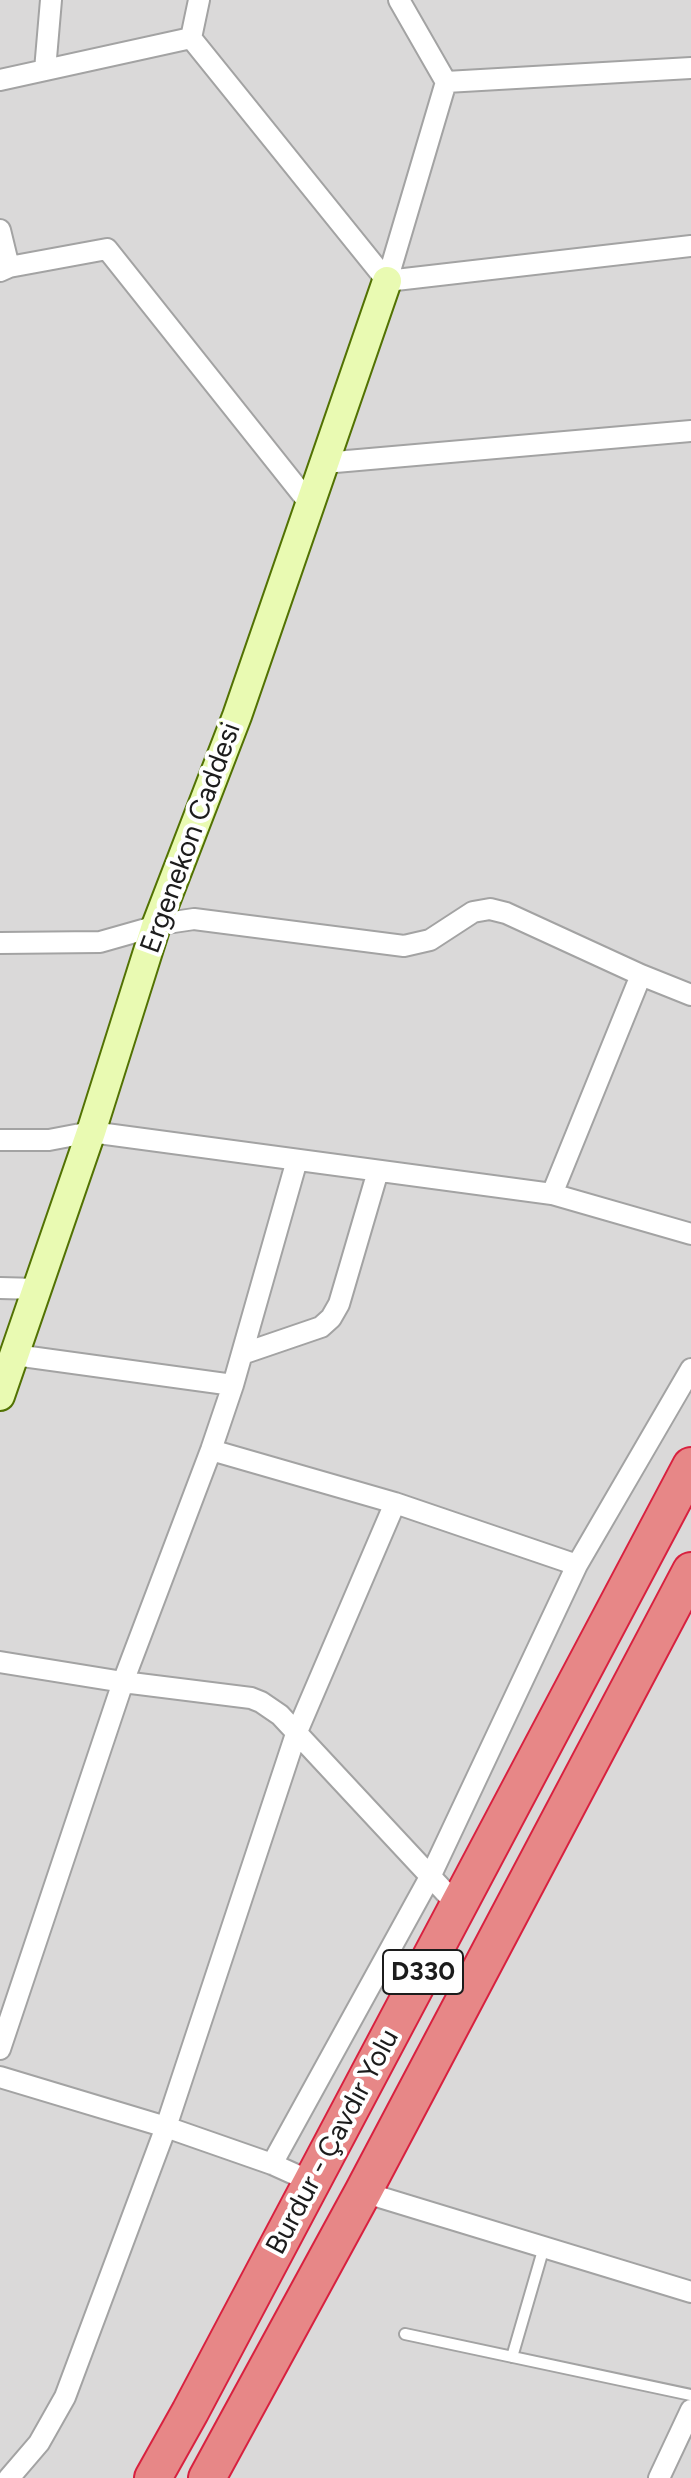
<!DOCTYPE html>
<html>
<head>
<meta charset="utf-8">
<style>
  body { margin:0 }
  canvas { display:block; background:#edece1 }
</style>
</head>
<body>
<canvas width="691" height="2478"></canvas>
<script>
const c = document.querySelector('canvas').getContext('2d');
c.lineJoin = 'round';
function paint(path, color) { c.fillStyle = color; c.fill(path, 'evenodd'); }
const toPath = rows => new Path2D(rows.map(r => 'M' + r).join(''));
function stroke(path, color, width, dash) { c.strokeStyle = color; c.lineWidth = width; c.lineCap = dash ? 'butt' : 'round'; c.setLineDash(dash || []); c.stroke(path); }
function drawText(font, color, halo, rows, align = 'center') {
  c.font = font + ' Figtree,sans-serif'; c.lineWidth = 8; c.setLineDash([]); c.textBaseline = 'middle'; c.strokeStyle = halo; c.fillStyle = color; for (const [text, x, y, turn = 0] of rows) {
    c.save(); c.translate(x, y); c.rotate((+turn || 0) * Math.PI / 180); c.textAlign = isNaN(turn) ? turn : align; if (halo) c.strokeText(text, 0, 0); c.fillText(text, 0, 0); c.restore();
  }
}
paint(toPath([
  [0,0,691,0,691,2478,0,2478]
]), '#dad9d9');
const lane = toPath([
  [405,2334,691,2395],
  [512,2357,544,2247]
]);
const street = toPath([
  [199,0,191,38,387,281],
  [45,70,51,0],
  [0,80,191,38],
  [446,82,691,68],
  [0,230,9,267,0,271],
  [9,267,107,249,310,504],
  [387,281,691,246],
  [387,281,446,82,399,0],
  [324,463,691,431],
  [0,943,100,942,167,923,194,919,404,946,430,940,473,912,490,909,506,913,641,975,691,995],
  [0,1140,49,1140,91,1132,552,1194,691,1234],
  [552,1194,641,975],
  [0,1288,38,1289],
  [242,1354,321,1327,331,1318,339,1304,378,1171],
  [15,1355,233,1385],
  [211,1450,395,1503,577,1565],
  [0,1662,123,1682,251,1698,261,1702,280,1715,458,1906],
  [0,2049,123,1682,211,1450,233,1385,297,1160],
  [0,2077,166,2127,272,2164,312,2182],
  [272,2164,430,1877,577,1565,691,1369],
  [363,2192,691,2292],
  [9,2478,39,2443,65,2397,166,2127,296,1734,395,1503],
  [659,2478,691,2410]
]);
const secondary = toPath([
  [0,1396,91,1132,156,926,237,716,387,281]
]);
const highway = toPath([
  [153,2478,190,2412,691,1466],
  [207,2478,363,2192,691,1571]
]);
stroke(lane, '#a3a3a3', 14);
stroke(street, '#a3a3a3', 24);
stroke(secondary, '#527203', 32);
stroke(highway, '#d8213f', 40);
stroke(lane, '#fff', 10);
stroke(street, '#fff', 20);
stroke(secondary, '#e9fab2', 28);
stroke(highway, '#e78787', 36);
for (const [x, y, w] of [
  [423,1972,80]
]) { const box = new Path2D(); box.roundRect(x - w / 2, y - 22, w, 44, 6); c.fillStyle = '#fff'; c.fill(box); stroke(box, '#1c1c1c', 2); }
drawText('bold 26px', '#1c1c1c', null, [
  ["D330",423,1972]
]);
drawText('28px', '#1c1c1c', '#fff', [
  ["Ergenekon Caddesi",191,838,-70],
  ["Burdur - Çavdır Yolu",333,2142,-62]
]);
</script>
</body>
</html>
